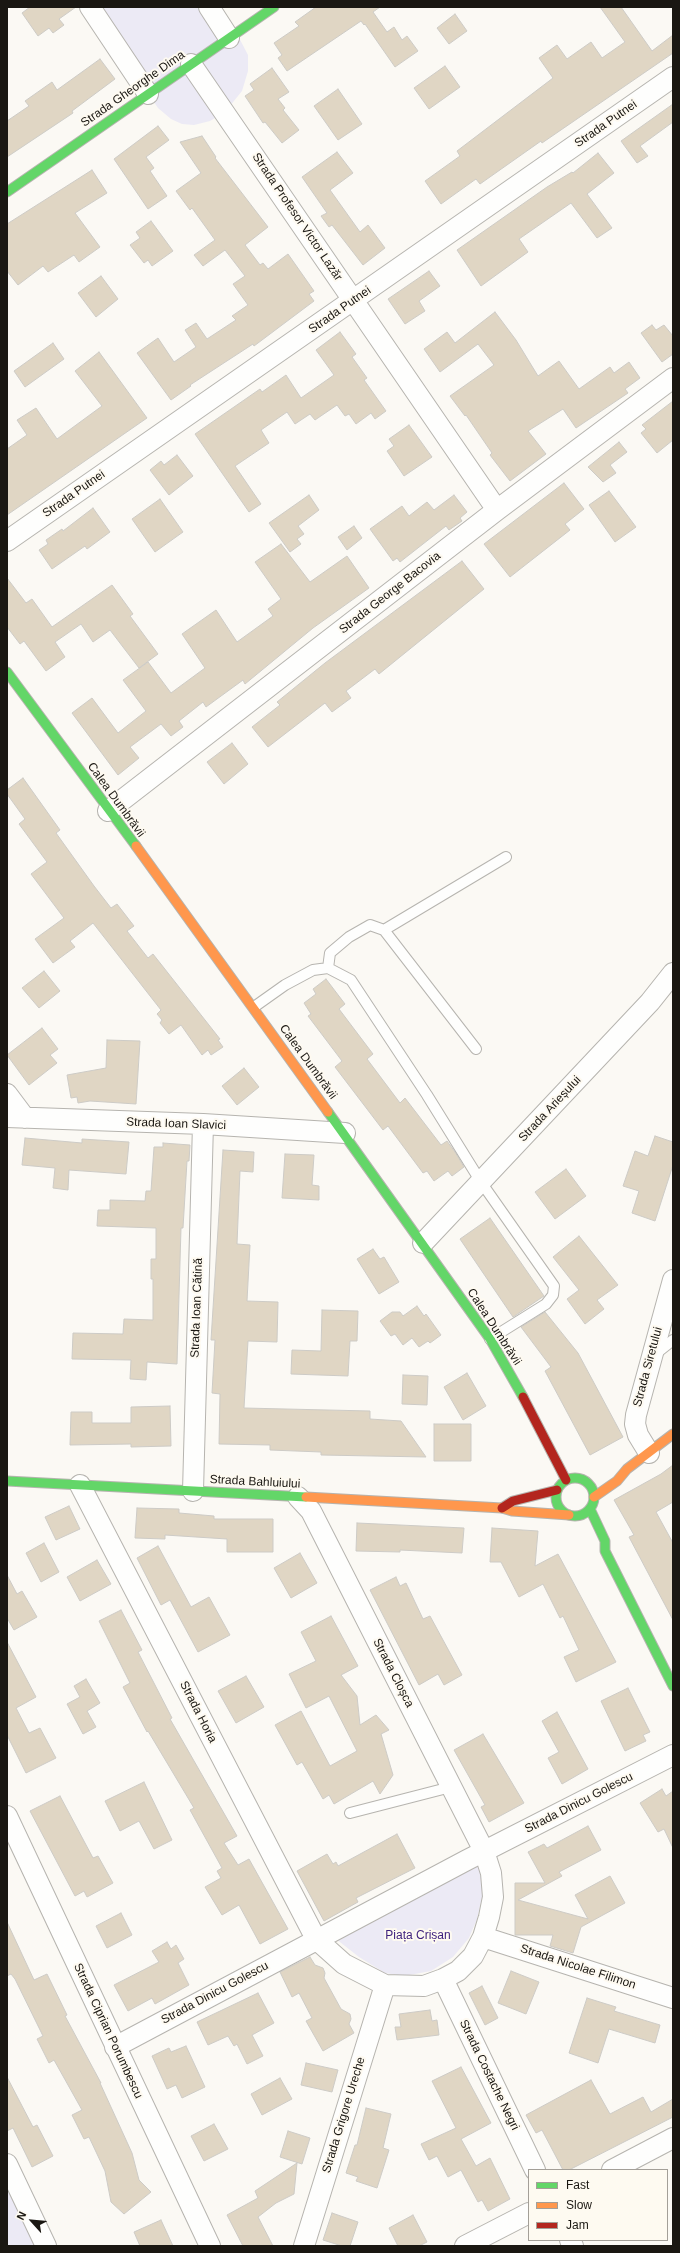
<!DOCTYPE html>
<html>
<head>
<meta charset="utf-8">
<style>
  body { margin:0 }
  #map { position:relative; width:680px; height:2253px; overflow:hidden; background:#fbf9f4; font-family:Helvetica,sans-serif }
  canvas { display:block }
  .frame { position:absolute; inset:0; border:8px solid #1a1712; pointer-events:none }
  .legend { position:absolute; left:528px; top:2169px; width:140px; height:72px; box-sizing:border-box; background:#fefaf1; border:1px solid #a39f98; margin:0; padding:5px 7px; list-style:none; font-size:12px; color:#1a1712 }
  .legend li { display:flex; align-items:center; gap:8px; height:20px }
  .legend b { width:20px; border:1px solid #a39f98 }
  .north { position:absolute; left:12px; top:2201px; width:40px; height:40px; -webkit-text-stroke:3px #fefaf1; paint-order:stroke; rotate:297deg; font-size:11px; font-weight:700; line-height:16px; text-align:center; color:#1a1712 }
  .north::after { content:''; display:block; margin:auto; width:14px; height:18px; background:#1a1712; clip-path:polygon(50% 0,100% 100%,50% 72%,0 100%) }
</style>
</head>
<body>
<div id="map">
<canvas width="680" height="2253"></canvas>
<div class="frame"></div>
<ul class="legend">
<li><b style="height:5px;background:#63d668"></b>Fast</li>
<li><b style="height:5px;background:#ff974d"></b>Slow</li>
<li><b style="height:5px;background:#b3261e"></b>Jam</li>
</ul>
<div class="north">N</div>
</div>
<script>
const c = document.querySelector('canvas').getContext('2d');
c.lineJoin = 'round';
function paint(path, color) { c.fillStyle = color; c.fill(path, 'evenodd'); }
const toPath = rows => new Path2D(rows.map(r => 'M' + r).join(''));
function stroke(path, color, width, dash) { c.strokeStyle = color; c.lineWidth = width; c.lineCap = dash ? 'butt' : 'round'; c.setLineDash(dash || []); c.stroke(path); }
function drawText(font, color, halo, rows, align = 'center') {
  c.font = font + ' Helvetica,sans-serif'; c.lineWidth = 4; c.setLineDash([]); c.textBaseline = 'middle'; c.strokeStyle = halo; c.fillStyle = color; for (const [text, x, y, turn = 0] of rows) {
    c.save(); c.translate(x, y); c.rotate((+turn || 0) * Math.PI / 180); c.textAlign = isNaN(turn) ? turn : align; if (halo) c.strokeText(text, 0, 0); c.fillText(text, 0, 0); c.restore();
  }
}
paint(toPath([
  [90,7,209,7,236,32,248,55,248,71,242,91,225,112,210,121,194,125,182,124,171,119,158,108],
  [479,1860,483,1893,477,1919,469,1938,453,1957,431,1971,404,1976,385,1973,359,1957,336,1939],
  [7,2164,46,2246,7,2246]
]), '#eceaf5');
const building = toPath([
  [30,7,76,7,59,19,64,25,53,33,49,28,38,36,22,13,30,7],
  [316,7,380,7,373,12,387,32,394,27,402,40,407,36,418,51,395,67,365,24,364,25,361,21,287,71,278,58,282,55,274,43,299,26,295,22,316,7],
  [600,7,621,7,652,51,673,35,673,53,542,143,541,141,480,184,476,179,441,204,425,181,460,156,457,151,553,78,539,58,557,45,567,59,591,42,602,58,625,42,600,7],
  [455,14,467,31,449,44,437,28,455,14],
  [100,59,115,79,72,111,73,113,7,157,7,121,29,106,25,101,52,82,57,90,100,59],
  [445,66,460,87,429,109,414,88,445,66],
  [272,68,289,92,278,99,285,108,283,110,299,130,282,143,265,122,263,123,245,96,254,90,250,84,272,68],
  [338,89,362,124,338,140,314,106,338,89],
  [673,104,673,122,640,146,648,156,637,163,621,141,673,104],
  [158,126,169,140,146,157,154,168,150,171,167,196,148,209,114,159,158,126],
  [202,136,216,157,215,158,268,227,245,245,260,265,263,263,268,269,288,254,314,291,309,294,314,301,254,346,253,344,190,385,191,386,171,400,137,353,158,338,174,362,196,347,185,330,196,323,207,339,236,320,232,316,248,305,233,284,245,276,225,250,203,266,194,255,215,240,192,208,190,210,176,191,201,173,180,142,202,136],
  [337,152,353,173,330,190,360,232,368,225,385,248,363,265,332,225,329,227,321,216,327,213,302,177,337,152],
  [598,153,614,173,587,194,612,228,597,238,571,203,519,239,528,252,481,286,457,250,547,187,572,172,573,173,598,153],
  [92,170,107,193,75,213,100,247,79,262,74,255,48,272,43,266,18,285,7,271,7,224,92,170],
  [151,221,173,251,152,266,148,260,144,263,130,245,140,238,136,232,151,221],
  [429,271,440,286,419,301,425,311,405,324,388,299,429,271],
  [101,276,118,299,96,317,78,293,101,276],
  [495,312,516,340,538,376,559,361,579,389,610,367,614,373,629,362,640,378,625,389,628,393,576,428,563,409,528,431,546,454,510,481,490,455,492,453,466,415,465,416,450,396,494,365,478,344,440,372,424,349,447,332,455,343,495,312],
  [652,325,656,330,664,325,673,336,673,354,662,362,641,333,652,325],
  [340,332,356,354,352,357,367,378,364,380,386,411,375,419,371,413,356,424,349,414,345,416,337,405,315,420,310,414,295,424,287,412,261,430,269,443,235,466,261,504,249,512,195,434,260,389,262,392,286,375,301,398,334,375,316,350,340,332],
  [53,343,64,359,25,387,14,371,53,343],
  [99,352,147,418,7,515,7,449,27,435,17,420,36,408,57,439,102,406,75,371,99,352],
  [673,401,673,440,657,453,641,433,646,429,642,425,673,401],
  [409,425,432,457,404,476,387,451,394,446,389,439,409,425],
  [619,442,627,452,610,465,616,473,603,482,588,467,619,442],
  [177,455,193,476,169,495,150,470,161,461,164,465,177,455],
  [564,483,584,509,565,524,570,530,510,577,484,544,564,483],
  [609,491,636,527,615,542,589,505,609,491],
  [309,495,319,510,298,526,304,534,297,539,301,544,290,552,269,523,309,495],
  [454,495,467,512,460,518,462,521,449,530,446,526,400,562,397,558,393,561,370,529,402,506,409,516,427,502,434,510,454,495],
  [160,499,183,532,155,552,132,519,160,499],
  [93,508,110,532,87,549,85,546,52,569,39,550,48,544,46,540,62,529,63,531,93,508],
  [354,526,362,538,347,550,338,537,354,526],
  [281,544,310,582,347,556,369,588,313,628,245,684,243,680,206,707,203,702,179,721,183,727,171,736,161,724,130,747,139,758,118,775,72,713,92,698,118,733,146,711,123,680,148,662,171,693,205,668,182,634,216,610,237,642,273,616,268,609,281,599,255,562,281,544],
  [462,561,484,589,379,674,375,669,346,691,351,698,332,712,325,703,268,747,252,727,280,705,277,702,325,663,462,561],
  [7,578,26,603,32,599,52,627,112,585,133,614,130,616,158,654,139,668,110,630,93,642,81,624,55,642,65,657,46,671,24,641,20,644,7,627,7,578],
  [232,743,248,764,224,784,207,762,232,743],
  [23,778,60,830,56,833,94,886,111,908,117,904,134,926,127,931,148,958,153,954,220,1039,218,1040,223,1047,211,1055,208,1050,202,1055,181,1025,169,1034,160,1023,162,1020,157,1014,161,1010,93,923,70,941,75,947,53,963,35,939,64,918,31,874,47,862,19,824,25,819,7,794,7,790,23,778],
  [44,971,60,991,39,1008,22,988,44,971],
  [326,979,345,1004,339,1009,373,1054,367,1059,400,1103,405,1098,441,1145,447,1141,455,1152,464,1167,452,1176,448,1171,434,1181,427,1171,423,1173,388,1126,383,1130,335,1067,342,1061,308,1016,311,1014,304,1003,316,994,313,989,326,979],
  [42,1028,58,1049,50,1055,57,1063,29,1085,7,1055,42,1028],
  [107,1040,140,1041,136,1104,90,1101,78,1103,77,1097,71,1098,67,1075,106,1068,107,1040],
  [244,1068,259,1087,237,1105,222,1086,244,1068],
  [655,1136,673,1142,673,1165,655,1221,632,1213,639,1191,623,1186,635,1151,648,1156,655,1136],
  [25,1138,82,1143,82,1139,129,1142,126,1174,69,1170,68,1190,53,1188,55,1168,22,1165,25,1138],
  [163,1143,190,1145,189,1161,187,1161,183,1228,181,1228,177,1364,147,1362,146,1380,130,1379,131,1360,72,1359,73,1333,123,1334,124,1319,153,1320,153,1279,151,1279,151,1259,156,1259,156,1228,97,1226,98,1210,110,1210,110,1200,145,1201,146,1191,151,1191,154,1147,163,1147,163,1143],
  [223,1150,254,1152,253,1172,240,1171,237,1244,250,1245,247,1301,278,1302,277,1342,248,1341,244,1408,370,1411,370,1419,401,1421,426,1457,321,1455,321,1452,270,1450,270,1445,219,1444,220,1394,212,1393,215,1340,211,1340,223,1150],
  [285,1154,314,1155,312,1185,319,1186,319,1200,282,1198,285,1154],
  [566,1169,586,1196,555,1219,535,1192,566,1169],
  [490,1218,544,1296,513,1317,460,1239,490,1218],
  [579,1236,618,1285,597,1300,604,1309,585,1324,567,1299,579,1290,553,1257,579,1236],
  [373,1249,380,1259,384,1257,399,1282,379,1294,357,1259,373,1249],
  [417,1306,424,1316,426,1314,441,1335,430,1343,428,1341,419,1347,412,1338,403,1345,395,1334,391,1336,380,1321,392,1312,400,1312,403,1316,417,1306],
  [322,1310,358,1311,357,1341,350,1341,348,1376,291,1374,292,1350,321,1351,322,1310],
  [545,1312,578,1353,623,1437,590,1455,545,1371,551,1367,521,1327,545,1312],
  [467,1373,486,1406,463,1420,444,1387,467,1373],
  [403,1375,428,1376,427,1405,402,1404,403,1375],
  [170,1406,171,1446,131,1447,131,1444,70,1445,71,1412,92,1412,92,1423,131,1423,131,1407,170,1406],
  [434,1424,471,1424,471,1461,434,1461,434,1424],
  [673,1465,673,1502,656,1512,673,1543,673,1620,629,1537,634,1535,614,1500,661,1474,673,1465],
  [69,1506,80,1529,56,1540,45,1517,69,1506],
  [137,1508,179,1509,179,1513,214,1516,214,1519,273,1519,273,1552,227,1552,227,1539,165,1535,165,1539,135,1538,137,1508],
  [357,1523,464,1528,462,1553,400,1550,400,1552,356,1551,357,1523],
  [492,1528,538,1531,535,1566,558,1554,616,1662,576,1682,564,1657,579,1650,563,1616,560,1618,543,1584,519,1597,501,1562,490,1562,492,1528],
  [44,1543,59,1572,41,1582,26,1553,44,1543],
  [158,1546,191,1607,209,1597,230,1635,198,1652,170,1600,161,1605,137,1558,158,1546],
  [300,1553,317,1583,291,1598,274,1568,300,1553],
  [97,1560,111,1584,80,1601,67,1577,97,1560],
  [7,1575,17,1594,22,1591,37,1617,14,1630,7,1618,7,1575],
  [396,1577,400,1586,406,1583,423,1619,430,1616,462,1675,444,1685,438,1674,419,1685,370,1590,396,1577],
  [121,1610,142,1650,138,1652,172,1718,170,1719,237,1836,224,1843,238,1865,249,1859,288,1929,260,1944,239,1905,222,1915,205,1887,221,1878,217,1871,222,1868,190,1810,194,1808,148,1731,147,1732,123,1687,130,1683,99,1621,121,1610],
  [331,1616,358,1666,341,1675,357,1696,360,1725,376,1715,389,1730,381,1734,393,1775,380,1794,373,1781,334,1804,329,1795,323,1799,302,1762,297,1765,275,1725,301,1711,330,1766,357,1751,329,1696,306,1708,289,1674,316,1661,301,1632,331,1616],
  [7,1642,36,1697,16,1708,29,1733,40,1728,56,1758,26,1773,7,1735,7,1642],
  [246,1676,264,1707,236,1723,218,1691,246,1676],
  [86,1679,100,1703,87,1711,96,1727,83,1734,67,1704,80,1697,74,1686,86,1679],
  [628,1688,650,1732,643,1735,646,1741,625,1751,601,1701,628,1688],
  [557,1712,588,1769,562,1784,548,1758,559,1752,542,1721,557,1712],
  [483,1734,524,1803,489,1822,481,1807,485,1805,454,1750,483,1734],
  [144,1782,172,1840,154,1849,139,1821,120,1831,105,1801,144,1782],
  [662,1789,666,1796,673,1791,673,1848,664,1829,658,1832,640,1803,662,1789],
  [60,1796,93,1858,98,1856,113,1883,87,1897,84,1891,75,1896,30,1811,60,1796],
  [588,1826,601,1850,559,1872,562,1876,518,1900,588,1919,575,1895,610,1876,625,1903,581,1927,573,1953,550,1946,553,1935,515,1935,515,1883,545,1883,528,1852,544,1844,547,1848,588,1826],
  [397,1834,415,1868,356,1898,358,1902,324,1921,297,1871,327,1854,333,1864,336,1862,338,1866,397,1834],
  [121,1913,132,1935,107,1948,96,1926,121,1913],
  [7,1922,34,1980,47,1974,67,2015,65,2016,101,2083,100,2083,132,2153,139,2180,151,2192,124,2214,111,2202,105,2171,89,2137,84,2139,72,2115,82,2110,54,2060,49,2063,37,2039,43,2036,15,1979,11,1974,7,1976,7,1922],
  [167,1942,171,1949,176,1945,184,1959,178,1963,189,1985,155,2004,152,1998,128,2011,114,1985,159,1962,152,1951,167,1942],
  [310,1957,315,1965,323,1968,325,1973,324,1978,341,2009,350,2014,351,2019,349,2024,354,2033,323,2051,306,2021,312,2018,299,1993,292,1997,280,1972,310,1957],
  [511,1971,539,1982,526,2014,498,2003,511,1971],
  [482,1986,498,2018,485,2025,469,1993,482,1986],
  [258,1993,274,2023,252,2035,263,2056,247,2064,237,2044,234,2046,228,2036,208,2045,197,2022,258,1993],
  [587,1998,616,2007,614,2011,660,2025,655,2043,609,2029,598,2063,569,2053,587,1998],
  [430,2010,432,2021,437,2020,439,2035,397,2040,395,2027,401,2027,399,2014,430,2010],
  [186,2046,205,2087,182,2098,176,2085,167,2089,152,2056,169,2048,171,2052,186,2046],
  [306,2063,338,2070,332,2092,301,2085,306,2063],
  [461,2067,491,2123,461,2139,476,2166,490,2158,510,2199,488,2211,482,2200,478,2202,461,2170,448,2177,437,2156,429,2160,421,2144,456,2128,432,2081,461,2067],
  [7,2077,33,2127,37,2125,53,2156,32,2167,13,2128,7,2131,7,2077],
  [280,2078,292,2099,262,2115,251,2094,280,2078],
  [591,2080,610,2114,643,2097,651,2112,673,2099,673,2117,569,2170,563,2170,542,2130,536,2133,526,2115,591,2080],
  [366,2108,391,2114,383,2148,389,2150,377,2188,356,2181,358,2177,346,2173,355,2145,357,2145,366,2108],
  [214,2124,228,2149,204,2161,191,2136,214,2124],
  [288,2131,310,2138,302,2164,280,2157,288,2131],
  [297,2163,294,2194,276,2203,258,2217,273,2246,243,2246,227,2215,258,2198,255,2191,297,2163],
  [332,2213,358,2222,350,2246,342,2246,323,2240,332,2213],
  [413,2215,427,2242,419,2246,398,2246,389,2228,413,2215],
  [161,2220,173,2246,140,2246,134,2232,161,2220]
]);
paint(building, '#e0d6c4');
stroke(building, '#cdcbc6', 1);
const lane = toPath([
  [384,930,506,857],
  [328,968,330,953,349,937,370,925,384,930,476,1049],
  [254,1007,285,985,313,970,328,968,351,980,427,1095,481,1182,554,1286,553,1295,546,1304,490,1339],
  [654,1355,673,1340],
  [350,1813,451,1787]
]);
const street = toPath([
  [90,7,148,94],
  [209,7,229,38],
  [191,64,497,510],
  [7,541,673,77],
  [108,811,497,510,673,378],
  [7,1094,25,1118],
  [7,1117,203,1124,345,1133],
  [423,1243,650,1002,673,973],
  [649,1453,638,1435,635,1424,636,1415,673,1280],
  [80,1485,316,1939,344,1964,385,1985,424,1986,443,1979,458,1971,473,1956,483,1937,489,1917,493,1897,491,1873,484,1851,311,1511,298,1497],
  [193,1491,203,1124],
  [7,1816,210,2246],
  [483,1937,673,1998],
  [443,1979,535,2170],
  [115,2047,467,1860,673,1755],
  [7,2164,46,2246],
  [612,2170,673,2138],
  [570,2240,573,2246],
  [304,2246,385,1985],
  [465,2246,529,2213]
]);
const fast = toPath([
  [7,192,274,7],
  [7,672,136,846],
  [328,1112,490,1339,523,1397],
  '556 1497a19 19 0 1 1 38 0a19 19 0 1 1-38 0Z',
  [7,1481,306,1497],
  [590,1509,605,1541,605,1551,673,1686]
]);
const slow = toPath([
  [136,846,328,1112],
  [306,1497,502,1508,512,1511,569,1515],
  [594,1497,617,1481,627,1469,673,1434]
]);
const jam = toPath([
  [523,1397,566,1480],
  [502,1508,513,1501,557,1490]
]);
stroke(lane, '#b6b4af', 12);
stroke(street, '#b6b4af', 22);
stroke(fast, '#b6b4af', 11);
stroke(slow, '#b6b4af', 11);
stroke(jam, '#b6b4af', 11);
stroke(lane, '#fefefd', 10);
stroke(street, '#fefefd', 20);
stroke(fast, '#63d668', 9);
stroke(slow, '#ff974d', 9);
stroke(jam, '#b3261e', 9);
drawText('12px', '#1a1712', '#fefaf1', [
  ["Strada Gheorghe Dima",133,89,-35],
  ["Strada Putnei",606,124,-35],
  ["Strada Profesor Victor Lazăr",297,217,56],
  ["Strada Putnei",340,310,-35],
  ["Strada Putnei",74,494,-35],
  ["Strada George Bacovia",390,593,-38],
  ["Calea Dumbrăvii",116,800,54],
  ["Calea Dumbrăvii",308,1062,54],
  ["Strada Arieșului",550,1109,-47],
  ["Strada Ioan Slavici",176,1124,2],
  ["Strada Ioan Cătină",197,1308,-88],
  ["Calea Dumbrăvii",494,1327,57],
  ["Strada Siretului",648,1367,-75],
  ["Strada Bahluiului",255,1482,3],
  ["Strada Cloșca",393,1673,63],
  ["Strada Horia",198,1712,63],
  ["Strada Dinicu Golescu",579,1803,-27],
  ["Strada Nicolae Filimon",578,1967,18],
  ["Strada Dinicu Golescu",215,1993,-28],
  ["Strada Ciprian Porumbescu",108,2031,65],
  ["Strada Costache Negri",489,2075,64],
  ["Strada Grigore Ureche",344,2115,-73]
]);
drawText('12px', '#3c1f7c', '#fefaf1', [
  ["Piața Crișan",418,1936]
]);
</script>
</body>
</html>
